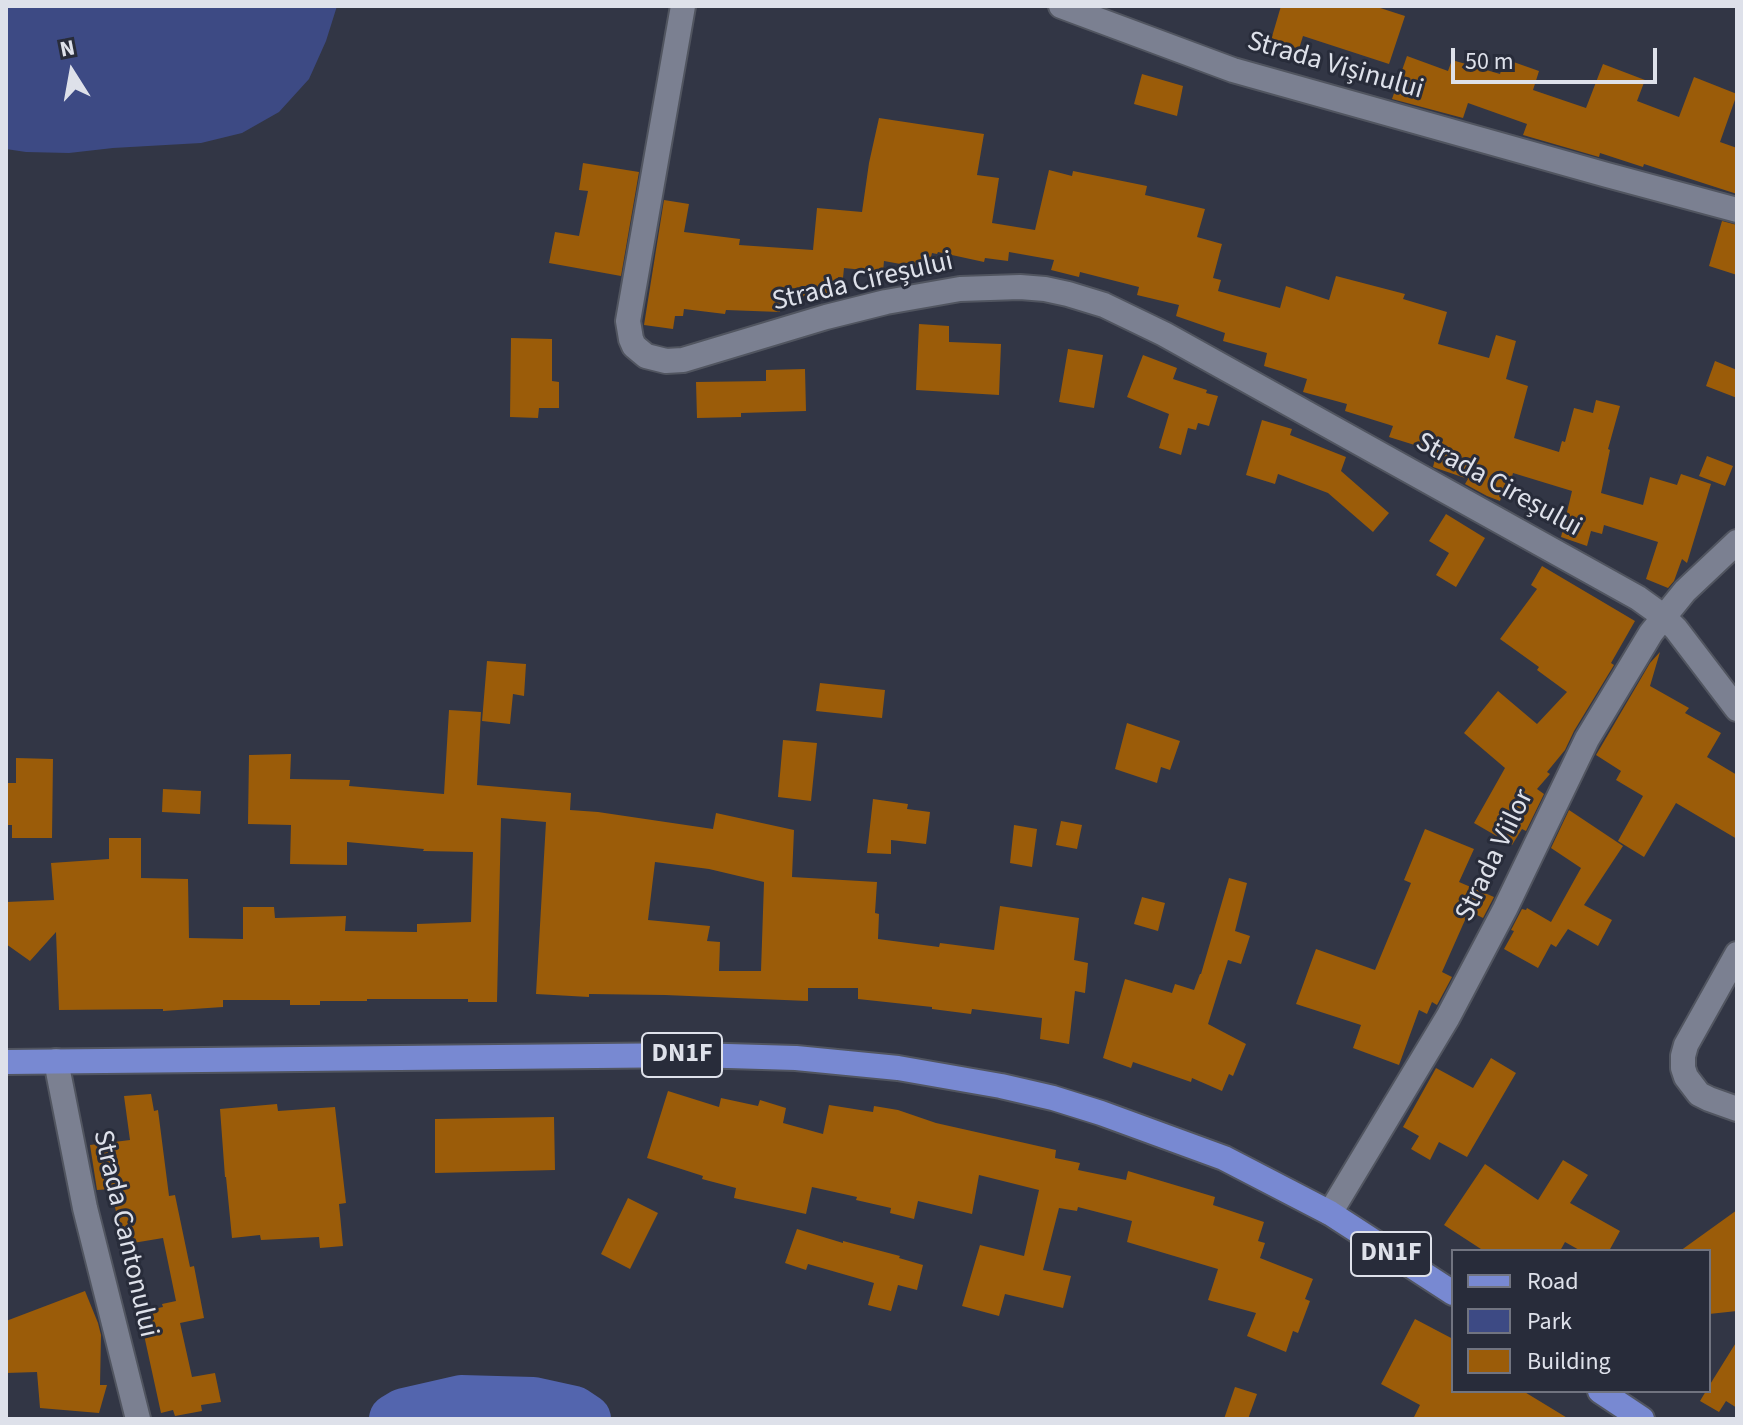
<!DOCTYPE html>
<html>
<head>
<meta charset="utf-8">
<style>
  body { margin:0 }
  #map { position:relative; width:1743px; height:1425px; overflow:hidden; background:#323645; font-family:"Source Sans 3",sans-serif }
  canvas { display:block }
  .frame { position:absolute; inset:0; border:8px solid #dee1ea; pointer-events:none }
  .legend { position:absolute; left:1451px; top:1249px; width:260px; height:144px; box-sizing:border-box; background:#282c3a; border:2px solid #717480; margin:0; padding:10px 14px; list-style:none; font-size:24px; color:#dee1ea }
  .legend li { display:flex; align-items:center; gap:16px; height:40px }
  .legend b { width:40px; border:2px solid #717480 }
  .north { position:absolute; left:32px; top:32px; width:80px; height:80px; -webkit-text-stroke:6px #282c3a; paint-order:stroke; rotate:349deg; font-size:22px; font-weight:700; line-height:32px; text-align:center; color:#dee1ea }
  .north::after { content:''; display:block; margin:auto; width:28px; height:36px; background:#dee1ea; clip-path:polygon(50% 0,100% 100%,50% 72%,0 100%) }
  .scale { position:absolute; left:1451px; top:48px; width:206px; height:36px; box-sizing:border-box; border:4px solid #dee1ea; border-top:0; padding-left:10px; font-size:24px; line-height:28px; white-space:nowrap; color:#dee1ea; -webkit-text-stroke:6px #282c3a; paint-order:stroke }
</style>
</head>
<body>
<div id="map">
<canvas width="1743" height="1425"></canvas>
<div class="frame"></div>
<ul class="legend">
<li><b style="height:10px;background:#7889d2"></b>Road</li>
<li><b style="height:22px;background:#3d4a84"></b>Park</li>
<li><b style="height:22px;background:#9b5c09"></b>Building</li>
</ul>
<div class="north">N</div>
<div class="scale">50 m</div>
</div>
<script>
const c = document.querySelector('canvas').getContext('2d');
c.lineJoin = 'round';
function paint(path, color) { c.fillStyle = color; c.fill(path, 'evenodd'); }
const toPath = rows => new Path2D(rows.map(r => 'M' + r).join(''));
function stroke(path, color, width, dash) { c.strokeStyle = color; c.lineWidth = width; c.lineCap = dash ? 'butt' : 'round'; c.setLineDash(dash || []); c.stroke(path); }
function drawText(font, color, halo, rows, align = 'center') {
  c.font = font + ' "Source Sans 3",sans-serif'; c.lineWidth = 6; c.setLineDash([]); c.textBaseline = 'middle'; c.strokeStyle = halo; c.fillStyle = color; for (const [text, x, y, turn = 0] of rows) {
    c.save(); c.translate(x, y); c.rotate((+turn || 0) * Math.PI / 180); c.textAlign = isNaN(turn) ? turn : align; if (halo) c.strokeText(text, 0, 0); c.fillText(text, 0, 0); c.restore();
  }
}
paint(toPath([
  [6,6,337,6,326,41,309,79,279,112,242,133,201,143,113,148,69,153,26,152,6,149]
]), '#3d4a84');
stroke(toPath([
  [394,1419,404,1413,461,1400,533,1402,574,1411,586,1419]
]), '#5365ae', 50);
paint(toPath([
  [1281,6,1374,6,1405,16,1389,64,1303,36,1299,49,1271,40],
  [1407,56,1448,71,1452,60,1500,74,1505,59,1539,71,1533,90,1586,108,1603,64,1645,80,1637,101,1679,117,1694,77,1737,94,1720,142,1737,148,1737,194,1644,164,1643,167,1600,153,1599,157,1523,135,1527,124,1468,103,1463,118,1392,99],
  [1142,74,1183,86,1177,116,1134,104],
  [879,118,984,134,977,175,999,178,992,223,1035,230,1049,170,1072,176,1073,171,1147,186,1145,195,1205,209,1197,237,1222,244,1213,278,1221,280,1218,291,1280,308,1286,286,1329,300,1336,276,1405,294,1403,299,1447,312,1438,344,1489,358,1496,335,1516,341,1506,379,1528,386,1514,438,1559,452,1562,441,1565,442,1574,408,1593,413,1596,400,1620,406,1608,449,1610,450,1601,493,1643,505,1650,477,1677,485,1681,474,1711,484,1687,563,1682,559,1674,581,1668,588,1646,579,1658,542,1604,525,1602,534,1591,531,1587,546,1561,537,1572,491,1513,473,1511,480,1507,478,1500,501,1487,496,1465,484,1468,479,1433,467,1437,452,1389,437,1393,426,1345,411,1347,404,1303,392,1307,379,1264,366,1267,353,1223,341,1225,333,1176,316,1179,305,1137,295,1139,287,1080,272,1079,277,1051,270,1054,260,1009,252,1008,261,985,258,984,262,938,252,937,254,932,253,928,269,884,261,883,272,844,268,843,278,838,277,836,298,781,295,780,312,726,310,725,314,684,309,683,316,675,316,673,329,644,325,664,200,689,204,684,232,740,239,739,245,813,250,817,208,862,212,869,163],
  [583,163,639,172,621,276,549,263,555,232,579,236,588,191,579,190],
  [1722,221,1737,225,1737,275,1709,266],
  [919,324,949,326,949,342,1001,344,999,395,916,390],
  [511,338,552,339,552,381,559,382,559,408,539,408,538,418,510,417],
  [1068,349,1103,355,1094,408,1059,402],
  [1143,355,1177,368,1173,379,1207,390,1206,393,1218,396,1209,426,1198,423,1196,430,1188,428,1181,455,1159,448,1169,414,1127,397],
  [1715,361,1737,370,1737,398,1706,386],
  [805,369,806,411,741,413,741,417,697,418,696,382,766,381,766,370],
  [1262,420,1292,429,1290,435,1346,457,1341,471,1389,513,1373,532,1328,493,1278,474,1275,484,1246,475],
  [1707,456,1733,466,1725,486,1699,476],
  [1446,514,1485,538,1456,587,1436,575,1449,553,1429,541],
  [1542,566,1635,621,1611,663,1614,665,1574,731,1565,750,1547,772,1550,774,1537,789,1544,794,1526,831,1522,829,1512,845,1474,823,1505,768,1464,733,1498,691,1537,724,1567,692,1537,670,1539,667,1500,639,1537,589,1531,585],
  [1660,652,1650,686,1689,708,1685,713,1721,733,1707,757,1737,775,1737,839,1676,803,1644,857,1618,841,1643,796,1616,780,1621,771,1596,755,1650,663],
  [487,661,526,664,524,696,513,694,510,724,482,721],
  [820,683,885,690,882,718,816,711],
  [449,710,481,712,477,785,571,793,570,810,598,812,713,829,716,813,794,830,792,877,877,882,875,913,879,914,878,939,939,947,940,943,994,950,1000,906,1079,918,1074,960,1088,963,1085,993,1075,991,1069,1044,1040,1039,1042,1018,972,1009,971,1014,932,1009,932,1007,858,999,858,988,808,988,808,1001,665,995,589,994,589,997,536,994,546,822,501,818,497,1002,468,1002,468,999,367,999,367,1001,320,1001,320,1005,290,1005,290,1000,223,1000,223,1007,163,1011,163,1009,59,1010,56,932,30,961,6,944,6,902,54,900,51,863,109,859,109,838,141,838,141,878,188,879,189,938,243,939,243,907,274,907,275,918,346,916,345,931,417,932,417,924,471,922,473,852,423,851,424,849,347,842,347,865,290,864,291,825,248,824,249,755,291,754,290,779,350,780,349,786,444,794],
  [655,862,709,869,764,882,761,971,719,971,720,942,707,941,710,926,648,920],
  [1127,723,1180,741,1170,770,1161,767,1157,783,1115,769],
  [783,740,817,743,811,801,778,797],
  [16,758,53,759,52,838,12,838,12,825,6,825,6,783,16,783],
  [163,789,201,791,200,814,162,812],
  [873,799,908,804,907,809,930,812,926,844,891,840,891,854,867,853],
  [1569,810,1623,846,1584,905,1612,920,1598,946,1568,929,1556,947,1551,944,1538,968,1504,949,1514,931,1511,930,1522,909,1526,910,1527,908,1551,922,1581,868,1551,848],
  [1061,821,1082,825,1077,849,1056,845],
  [1014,825,1037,829,1032,867,1010,863],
  [1425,829,1474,849,1459,882,1494,897,1483,918,1469,911,1442,972,1452,977,1437,1005,1432,1002,1427,1014,1419,1010,1399,1065,1353,1048,1361,1025,1296,1004,1316,949,1375,970,1411,883,1404,880],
  [1229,878,1247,883,1235,931,1250,936,1241,964,1228,960,1208,1024,1246,1044,1233,1076,1229,1074,1222,1091,1192,1078,1191,1082,1133,1062,1131,1068,1103,1058,1125,979,1172,993,1175,984,1194,990,1200,974,1201,974],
  [1142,897,1165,903,1158,931,1134,924],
  [1491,1058,1516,1073,1467,1157,1439,1142,1430,1160,1411,1149,1419,1136,1403,1127,1436,1068,1473,1088],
  [668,1091,719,1107,721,1098,758,1106,760,1100,786,1108,783,1123,823,1134,829,1105,873,1112,874,1106,898,1110,936,1123,1056,1150,1055,1158,1080,1163,1078,1170,1126,1180,1128,1171,1215,1197,1213,1205,1264,1222,1258,1241,1265,1243,1260,1258,1313,1279,1305,1299,1310,1301,1298,1333,1293,1331,1286,1352,1247,1336,1256,1313,1208,1300,1218,1269,1127,1242,1132,1221,1078,1207,1077,1211,1059,1208,1043,1270,1071,1276,1063,1308,1005,1294,999,1316,962,1306,980,1245,1024,1256,1039,1190,979,1175,972,1214,918,1201,914,1219,890,1213,891,1208,856,1200,857,1197,812,1187,806,1214,734,1198,736,1188,702,1179,703,1176,647,1158],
  [151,1094,154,1111,158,1110,169,1196,175,1195,190,1267,194,1266,204,1318,180,1323,192,1377,215,1373,221,1402,201,1405,202,1411,175,1416,173,1410,161,1413,139,1312,163,1307,162,1304,176,1301,163,1238,127,1244,126,1238,122,1239,111,1189,97,1190,90,1145,130,1140,124,1096],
  [277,1104,278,1111,335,1107,346,1203,339,1204,343,1246,320,1248,319,1237,261,1240,260,1235,232,1238,226,1177,225,1177,220,1109],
  [554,1117,555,1170,435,1173,435,1119],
  [1563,1160,1588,1175,1570,1203,1620,1231,1609,1251,1581,1251,1565,1242,1560,1251,1484,1251,1444,1225,1485,1164,1538,1200],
  [628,1198,658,1213,630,1269,601,1254],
  [1737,1210,1737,1311,1709,1314,1709,1251,1680,1251],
  [797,1229,843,1243,843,1241,900,1256,899,1258,923,1265,917,1290,898,1285,891,1311,868,1305,874,1283,808,1264,806,1270,785,1263],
  [85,1291,98,1323,101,1335,100,1385,107,1385,99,1413,40,1408,37,1372,6,1373,6,1321],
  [1415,1319,1453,1339,1453,1391,1523,1391,1569,1419,1413,1419,1420,1405,1381,1384],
  [1737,1341,1737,1408,1726,1401,1719,1412,1700,1401,1706,1391,1709,1391,1709,1386],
  [1235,1387,1257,1394,1248,1419,1224,1419]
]), '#9b5c09');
const minor = toPath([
  [683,6,628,321,631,339,634,346,646,356,666,361,683,360,826,317,886,302,960,289,1020,287,1045,289,1068,294,1104,305,1164,334,1638,598,1663,616,1676,629,1737,709],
  [1061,6,1233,70,1607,175,1737,210],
  [1737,954,1686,1045,1683,1056,1683,1068,1686,1077,1699,1094,1709,1099,1737,1109],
  [56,1061,85,1208,138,1419],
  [1330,1213,1448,1017,1505,909,1587,739,1651,633,1685,591,1737,542]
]);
const major = toPath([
  [6,1062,694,1055,796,1058,898,1068,1001,1086,1053,1098,1101,1113,1224,1158,1330,1213,1453,1293],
  [1600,1391,1642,1419]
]);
stroke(minor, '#515560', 28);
stroke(major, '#515560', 28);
stroke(minor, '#7b8091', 24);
stroke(major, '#7889d2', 24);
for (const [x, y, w] of [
  [682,1055,80],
  [1391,1254,80]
]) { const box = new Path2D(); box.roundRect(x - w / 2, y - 22, w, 44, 6); c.fillStyle = '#282c3a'; c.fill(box); stroke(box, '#dee1ea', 2); }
drawText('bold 26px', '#dee1ea', null, [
  ["DN1F",682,1055],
  ["DN1F",1391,1254]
]);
drawText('28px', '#dee1ea', '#282c3a', [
  ["Strada Vișinului",1335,67,16],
  ["Strada Cireșului",863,283,-13],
  ["Strada Cireșului",1498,486,29],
  ["Strada Viilor",1496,856,-64],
  ["Strada Cantonului",124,1234,77]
]);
</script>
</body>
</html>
